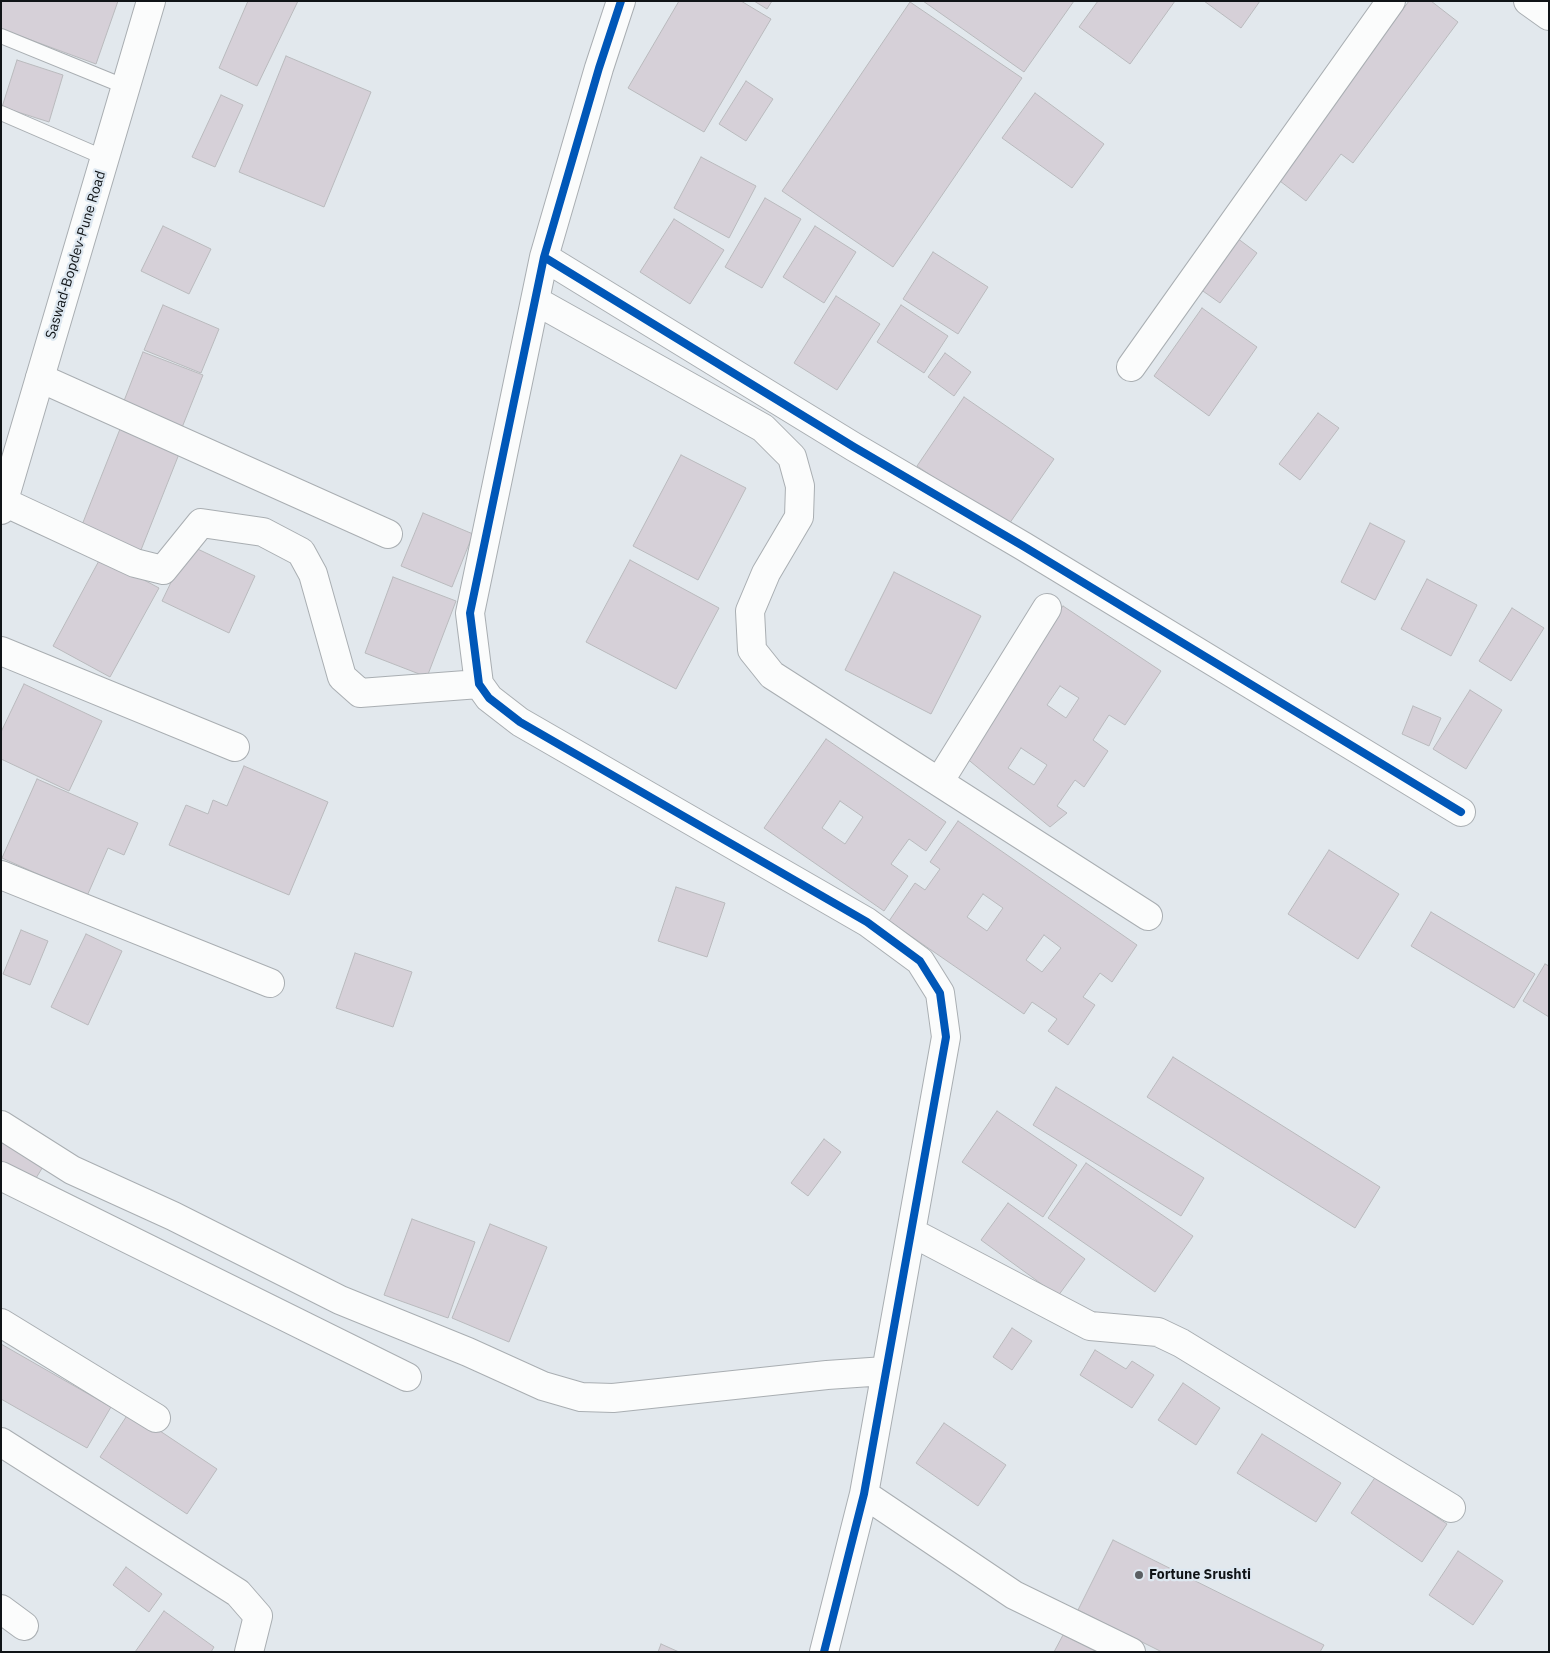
<!DOCTYPE html>
<html>
<head>
<meta charset="utf-8">
<style>
  body { margin:0 }
  #map { position:relative; width:1550px; height:1653px; overflow:hidden; background:#e2e8ed; font-family:"IBM Plex Sans",sans-serif }
  canvas { display:block }
  .frame { position:absolute; inset:0; border:2px solid #101417; pointer-events:none }
</style>
</head>
<body>
<div id="map">
<canvas width="1550" height="1653"></canvas>
<div class="frame"></div>
</div>
<script>
const c = document.querySelector('canvas').getContext('2d');
c.lineJoin = 'round';
function paint(path, color) { c.fillStyle = color; c.fill(path, 'evenodd'); }
const toPath = rows => new Path2D(rows.map(r => 'M' + r).join(''));
function stroke(path, color, width, dash) { c.strokeStyle = color; c.lineWidth = width; c.lineCap = dash ? 'butt' : 'round'; c.setLineDash(dash || []); c.stroke(path); }
function drawText(font, color, halo, rows, align = 'center') {
  c.font = font + ' "IBM Plex Sans",sans-serif'; c.lineWidth = 4.5; c.setLineDash([]); c.textBaseline = 'middle'; c.strokeStyle = halo; c.fillStyle = color; for (const [text, x, y, turn = 0] of rows) {
    c.save(); c.translate(x, y); c.rotate((+turn || 0) * Math.PI / 180); c.textAlign = isNaN(turn) ? turn : align; if (halo) c.strokeText(text, 0, 0); c.fillText(text, 0, 0); c.restore();
  }
}
const building = toPath([
  [1,1,118,1,96,64,1,29,1,1],
  [248,1,298,1,257,86,219,68,248,1],
  [679,1,741,1,771,19,704,132,628,88,679,1],
  [754,1,772,1,767,9,754,1],
  [923,1,1074,1,1024,72,923,1],
  [1098,1,1175,1,1130,64,1079,27,1098,1],
  [1204,1,1260,1,1241,28,1204,1],
  [1409,1,1431,1,1458,22,1353,163,1341,154,1306,201,1276,178,1409,1],
  [910,2,1022,78,893,267,782,191,910,2],
  [286,56,371,92,324,207,239,172,286,56],
  [17,60,63,75,49,122,2,107,17,60],
  [746,81,773,99,746,141,719,124,746,81],
  [1035,93,1104,144,1072,188,1002,138,1035,93],
  [221,95,243,105,215,167,192,157,221,95],
  [701,157,756,186,729,238,674,208,701,157],
  [765,198,801,219,762,288,725,267,765,198],
  [674,219,724,250,690,304,640,272,674,219],
  [163,226,211,249,189,294,141,271,163,226],
  [815,226,856,252,824,303,783,277,815,226],
  [1237,238,1257,253,1220,303,1200,289,1237,238],
  [933,252,988,287,958,334,903,299,933,252],
  [836,296,880,324,837,390,794,363,836,296],
  [163,305,219,329,201,373,144,350,163,305],
  [901,305,948,336,924,373,877,342,901,305],
  [1202,308,1257,347,1209,416,1154,376,1202,308],
  [143,352,203,375,181,430,122,406,143,352],
  [945,353,971,372,954,396,928,377,945,353],
  [964,397,1054,459,1007,527,917,466,964,397],
  [1318,413,1339,428,1300,480,1279,464,1318,413],
  [122,424,181,449,139,555,80,530,122,424],
  [681,455,746,488,698,580,633,546,681,455],
  [423,513,473,534,452,587,401,566,423,513],
  [1370,523,1405,541,1375,600,1341,582,1370,523],
  [189,545,255,576,229,633,162,601,189,545],
  [101,557,159,588,110,677,53,646,101,557],
  [630,560,719,608,676,689,586,642,630,560],
  [894,572,981,616,931,714,845,670,894,572],
  [393,577,456,601,427,677,365,653,393,577],
  [1427,579,1477,605,1451,656,1401,629,1427,579],
  [1063,606,1161,671,1125,725,1109,715,1093,740,1108,751,1084,787,1075,780,1057,806,1067,813,1050,827,965,757,1063,606],
  [1060,686,1079,698,1066,718,1047,705,1060,686],
  [1021,748,1047,765,1034,785,1008,768,1021,748],
  [1512,608,1544,628,1511,681,1479,661,1512,608],
  [24,684,102,721,69,791,1,759,1,732,24,684],
  [1470,690,1502,710,1466,769,1433,749,1470,690],
  [1413,706,1441,718,1429,746,1402,734,1413,706],
  [826,739,946,822,926,851,909,839,891,864,908,876,884,911,764,828,826,739],
  [840,801,863,817,845,844,822,828,840,801],
  [244,766,328,802,289,895,169,845,186,805,208,814,213,800,227,806,244,766],
  [37,779,138,823,124,855,108,848,87,896,2,858,37,779],
  [958,821,1137,945,1112,982,1100,973,1083,997,1095,1005,1068,1045,1048,1031,1057,1019,1032,1002,1024,1014,889,921,915,883,925,890,940,869,930,862,958,821],
  [983,894,1003,908,987,931,967,917,983,894],
  [1044,935,1061,948,1042,972,1026,960,1044,935],
  [1329,850,1399,894,1358,959,1288,914,1329,850],
  [676,887,725,903,707,957,658,941,676,887],
  [1431,912,1535,974,1514,1008,1411,946,1431,912],
  [21,930,48,941,30,985,3,974,21,930],
  [86,934,122,951,88,1025,51,1007,86,934],
  [355,953,412,972,393,1027,336,1008,355,953],
  [1545,964,1549,966,1549,1017,1523,1001,1545,964],
  [1173,1057,1380,1187,1355,1228,1147,1097,1173,1057],
  [1056,1087,1204,1178,1181,1216,1033,1125,1056,1087],
  [997,1111,1077,1165,1043,1217,962,1162,997,1111],
  [1,1139,44,1165,30,1188,1,1170,1,1139],
  [824,1139,841,1152,808,1196,791,1183,824,1139],
  [1086,1163,1193,1236,1155,1292,1048,1218,1086,1163],
  [1008,1203,1085,1259,1058,1296,981,1240,1008,1203],
  [412,1219,475,1242,448,1318,384,1295,412,1219],
  [490,1224,547,1247,509,1342,452,1318,490,1224],
  [1012,1328,1032,1341,1012,1370,993,1357,1012,1328],
  [1,1344,111,1407,87,1448,1,1399,1,1344],
  [1095,1350,1126,1369,1132,1361,1154,1375,1132,1408,1080,1375,1095,1350],
  [1183,1383,1220,1408,1196,1445,1158,1420,1183,1383],
  [130,1411,217,1469,187,1514,100,1457,130,1411],
  [944,1423,1006,1465,978,1506,916,1463,944,1423],
  [1262,1434,1341,1483,1316,1522,1237,1473,1262,1434],
  [1376,1476,1447,1524,1422,1562,1351,1513,1376,1476],
  [1113,1540,1324,1645,1320,1652,1162,1652,1078,1610,1113,1540],
  [1458,1551,1503,1581,1473,1625,1429,1595,1458,1551],
  [126,1567,162,1594,149,1612,113,1585,126,1567],
  [164,1611,214,1647,211,1652,135,1652,164,1611],
  [1063,1635,1097,1652,1054,1652,1063,1635],
  [661,1644,679,1652,658,1652,661,1644]
]);
paint(building, '#d6d0d8');
stroke(building, '#b9babd', 1);
const service = toPath([
  [1,36,126,87],
  [1,113,105,158]
]);
const minor = toPath([
  [621,1,599,68,544,257,854,447,1023,546,1461,812],
  [1528,1,1549,16],
  [544,257,470,613,479,684,489,698,520,722,867,922,920,961,940,993,946,1037,864,1494,824,1652],
  [536,301,763,428,792,457,800,486,799,517,766,573,750,611,752,650,772,675,1148,916],
  [1131,367,1391,1],
  [40,378,388,534],
  [4,502,135,563,163,570,201,523,263,532,301,552,313,574,342,677,360,693,479,684],
  [1,651,235,747],
  [939,782,1047,608],
  [1,875,270,983],
  [1,1125,72,1170,173,1216,340,1300,468,1352,543,1386,581,1397,613,1398,827,1375,885,1371],
  [1,1176,407,1377],
  [911,1232,1090,1326,1158,1332,1181,1343,1451,1508],
  [1,1323,156,1418],
  [1,1442,238,1593,258,1616,249,1652],
  [864,1494,1014,1595,1131,1652],
  [1,1609,24,1626]
]);
const primary = toPath([
  [1,510,151,1]
]);
stroke(service, '#a9aeb2', 16);
stroke(minor, '#a9aeb2', 30);
stroke(primary, '#a9aeb2', 30);
stroke(service, '#fbfcfc', 14);
stroke(minor, '#fbfcfc', 28);
stroke(primary, '#fbfcfc', 28);
stroke(toPath([
  [621,1,599,68,544,257,854,447,1023,546,1461,812],
  [544,257,470,613,479,684,489,698,520,722,867,922,920,961,940,993,946,1037,864,1494,824,1652]
]), '#0057b8', 8);
for (const [x, y, r, color] of [
  [1139,1575,5,"#5a5e62"]
]) { const dot = new Path2D(); dot.arc(x, y, r, 0, 2 * Math.PI); c.fillStyle = color; c.fill(dot); stroke(dot, '#dee8f1', 2); }
drawText('14px', '#101417', '#dee8f1', [
  ["Saswad-Bopdev-Pune Road",76,255,-73]
]);
drawText('bold 14px', '#101417', '#dee8f1', [
  ["Fortune Srushti",1149,1575]
], 'left');
</script>
</body>
</html>
